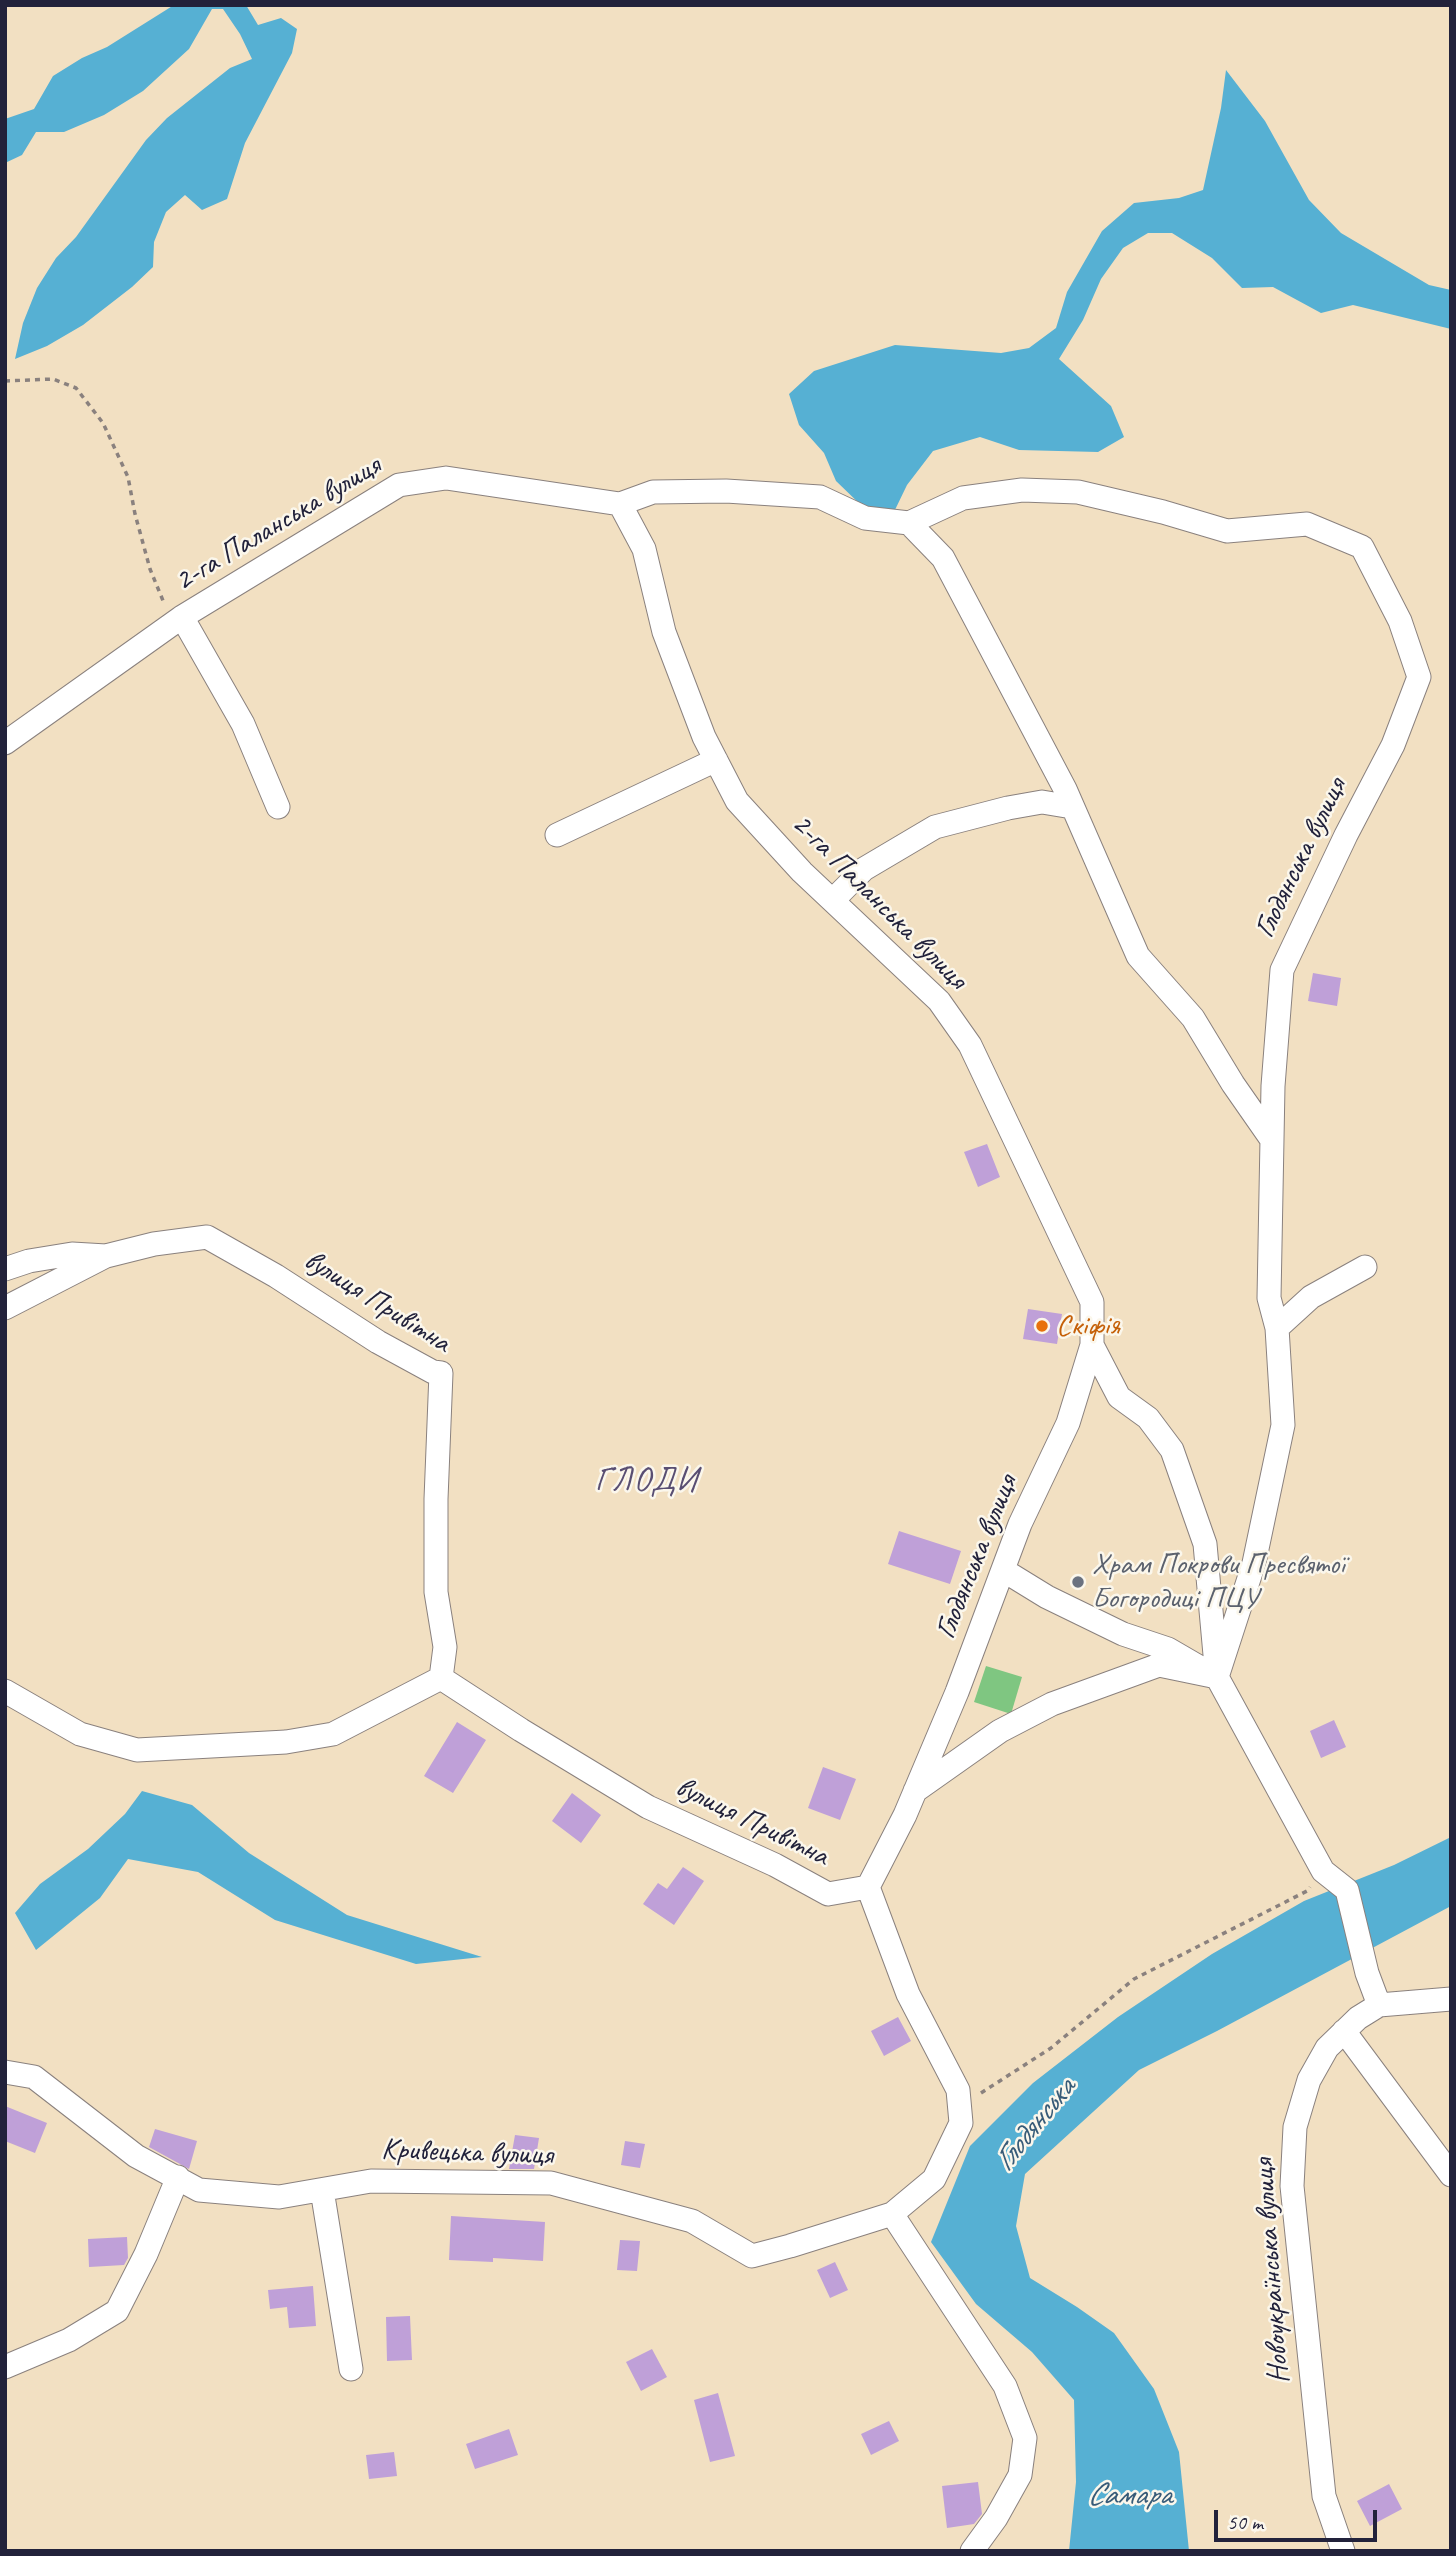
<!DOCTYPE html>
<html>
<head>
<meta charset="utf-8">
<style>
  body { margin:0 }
  #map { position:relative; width:1456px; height:2556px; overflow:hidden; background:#f2e0c2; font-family:Caveat,sans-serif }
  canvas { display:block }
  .frame { position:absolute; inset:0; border:7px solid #22223b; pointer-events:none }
  .scale { position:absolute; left:1214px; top:2510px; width:163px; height:32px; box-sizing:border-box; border:4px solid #22223b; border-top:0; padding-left:9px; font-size:21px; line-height:24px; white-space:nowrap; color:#22223b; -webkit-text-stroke:5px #fbf7ec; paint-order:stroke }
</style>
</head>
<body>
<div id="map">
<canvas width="1456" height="2556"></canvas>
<div class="frame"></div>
<div class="scale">50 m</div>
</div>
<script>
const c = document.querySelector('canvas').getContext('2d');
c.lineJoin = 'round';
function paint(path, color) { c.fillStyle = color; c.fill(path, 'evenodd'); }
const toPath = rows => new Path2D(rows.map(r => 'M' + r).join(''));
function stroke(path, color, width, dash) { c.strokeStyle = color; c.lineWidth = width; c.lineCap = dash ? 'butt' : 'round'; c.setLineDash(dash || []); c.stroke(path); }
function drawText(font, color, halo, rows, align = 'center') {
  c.font = font + ' Caveat,sans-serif'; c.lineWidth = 5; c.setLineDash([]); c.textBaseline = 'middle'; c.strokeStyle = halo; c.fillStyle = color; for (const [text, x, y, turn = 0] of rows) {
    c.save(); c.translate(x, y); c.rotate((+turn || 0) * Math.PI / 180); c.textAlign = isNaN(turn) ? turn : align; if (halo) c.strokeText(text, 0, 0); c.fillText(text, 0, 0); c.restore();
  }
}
paint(toPath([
  [986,1666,1022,1677,1011,1714,974,1702]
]), '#7fc681');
paint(toPath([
  [174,5,246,5,258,25,281,18,297,29,292,53,245,143,227,199,202,210,185,195,166,212,154,242,153,267,132,287,83,325,47,346,15,359,23,323,37,288,56,258,76,237,146,140,167,118,230,68,252,59,240,34,223,9,212,9,189,49,143,91,104,115,64,132,36,132,22,155,5,163,5,119,34,109,53,76,82,58,107,47],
  [1226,70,1265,121,1309,200,1341,233,1429,285,1451,290,1451,329,1353,305,1321,313,1273,287,1242,288,1212,258,1172,233,1148,233,1123,248,1101,279,1083,320,1059,359,1111,406,1124,437,1098,452,1019,450,980,437,933,451,907,485,893,514,864,508,836,481,824,453,799,425,789,394,814,371,895,345,1001,353,1029,348,1056,328,1067,292,1102,231,1134,203,1179,198,1203,190,1221,108],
  [142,1791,192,1805,249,1853,347,1915,482,1957,416,1964,275,1920,198,1872,128,1859,100,1898,36,1950,15,1913,40,1884,88,1849,125,1814],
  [1451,1837,1451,1906,1217,2031,1139,2070,1025,2174,1016,2226,1030,2278,1077,2307,1114,2333,1154,2389,1179,2452,1189,2551,1069,2551,1076,2482,1074,2400,1032,2352,976,2304,931,2242,970,2146,1033,2083,1118,2017,1212,1954,1304,1901,1394,1865]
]), '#56b0d3');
paint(toPath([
  [1313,973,1341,978,1337,1006,1308,1001],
  [987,1144,1000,1177,978,1187,964,1152],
  [1028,1309,1062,1314,1057,1344,1023,1339],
  [899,1531,961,1551,950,1584,888,1564],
  [1334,1720,1346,1747,1321,1758,1310,1731],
  [457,1722,486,1740,453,1793,424,1776],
  [823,1767,856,1779,840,1820,808,1808],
  [572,1793,601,1815,581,1843,552,1821],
  [683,1867,704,1881,674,1925,643,1904,658,1883,667,1889],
  [898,2017,911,2041,884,2056,871,2031],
  [5,2106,47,2123,35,2153,5,2141],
  [155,2129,197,2141,189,2169,149,2147],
  [515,2135,539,2138,534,2169,509,2169],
  [625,2141,645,2144,640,2168,621,2165],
  [451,2216,545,2222,543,2261,493,2258,493,2262,449,2260],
  [127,2237,128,2258,124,2265,89,2267,88,2239],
  [620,2240,640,2241,637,2271,617,2270],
  [835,2262,848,2290,830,2298,817,2270],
  [313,2286,316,2326,289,2328,287,2307,270,2309,268,2290],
  [410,2316,412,2360,387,2361,386,2317],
  [652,2349,667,2377,641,2391,626,2362],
  [718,2393,735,2456,710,2462,694,2400],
  [889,2421,899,2441,871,2455,861,2434],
  [509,2429,518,2455,475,2469,466,2444],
  [394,2452,397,2476,369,2479,366,2455],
  [978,2482,982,2514,974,2524,947,2528,942,2486],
  [1389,2484,1402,2509,1370,2526,1357,2501]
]), '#bfa0d8');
const minor = toPath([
  [620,504,644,549,664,632,704,737,737,801,802,872,939,1001,970,1045,1092,1302,1092,1345,1068,1423,1020,1524,957,1692,905,1815,868,1887],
  [909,523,963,498,1022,490,1078,492,1163,512,1227,531,1307,524,1362,547,1400,621,1419,677,1393,745,1346,835,1282,970,1273,1086,1269,1298,1277,1328,1283,1425,1254,1563,1217,1677],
  [909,523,943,558,1065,789,1138,956,1193,1018,1233,1084,1272,1140],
  [182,617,243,724,278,807],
  [5,743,182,617,399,485,446,478,620,504,653,492,726,491,820,497,865,518,909,523],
  [557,835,716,760],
  [833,900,864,869,935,827,1008,808,1042,802,1072,807],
  [5,1269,29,1261,72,1254,106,1256],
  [5,1308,106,1256,154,1244,207,1237,276,1276,378,1342,433,1372,441,1373,436,1499,436,1592,445,1647,441,1678],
  [1277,1328,1311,1297,1365,1267],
  [1092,1345,1119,1397,1148,1418,1172,1450,1205,1544,1217,1677,1323,1871,1347,1890,1367,1973,1379,2005,1358,2018,1327,2048,1309,2080,1295,2127,1292,2186,1324,2496,1343,2551],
  [1003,1570,1047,1597,1123,1634,1168,1649,1199,1667],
  [441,1678,521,1730,648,1807,775,1865,828,1894,868,1887],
  [5,1691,80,1734,137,1750,286,1742,333,1734,441,1678],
  [915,1791,1000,1731,1052,1704,1159,1665,1217,1677],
  [1379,2005,1451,1999],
  [1344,2031,1451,2175],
  [5,2072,34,2077,136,2156,199,2190,279,2197,371,2181,551,2183,692,2221,752,2256,790,2246,892,2214,934,2179,961,2123,958,2090,908,1994,868,1887],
  [322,2190,351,2369],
  [892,2214,1005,2386,1025,2438,1020,2475,996,2518,972,2551],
  [5,2367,69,2340,117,2311,146,2254,178,2177]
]);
stroke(minor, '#8a817e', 25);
stroke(toPath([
  [5,381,53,379,76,388,103,423,128,477,135,514,150,569,164,603],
  [981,2093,1051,2048,1134,1979,1307,1891,1310,1887]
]), '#8a817e', 3.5, [5, 5]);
stroke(minor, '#fff', 23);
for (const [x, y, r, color] of [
  [1042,1326,7,"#e8710a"],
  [1078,1582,7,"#6b7280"]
]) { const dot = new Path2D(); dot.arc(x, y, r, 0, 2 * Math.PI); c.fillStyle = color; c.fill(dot); stroke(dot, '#fbf7ec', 2.5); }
drawText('30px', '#22223b', '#fbf7ec', [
  ["2-га Паланська вулиця",278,524,-31],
  ["Глодянська вулиця",1301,858,-64],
  ["2-га Паланська вулиця",879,902,45],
  ["вулиця Привітна",377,1302,32],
  ["Глодянська вулиця",977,1557,-68],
  ["вулиця Привітна",752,1822,26],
  ["Кривецька вулиця",467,2153,2],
  ["Новоукраїнська вулиця",1272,2271,-94]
]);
drawText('30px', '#c56008', '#fbf7ec', [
  ["Скіфія",1056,1326]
], 'left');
drawText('30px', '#5b616d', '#fbf7ec', [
  ["Храм Покрови Пресвятої",1092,1565],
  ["Богородиці ПЦУ",1092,1599]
], 'left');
drawText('italic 32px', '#375b78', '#fbf7ec', [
  ["Глодянська",1035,2125,-51],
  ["Самара",1129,2496]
]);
c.letterSpacing = '2px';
drawText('33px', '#594e72', '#fbf7ec', [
  ["ГЛОДИ",647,1481]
]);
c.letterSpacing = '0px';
</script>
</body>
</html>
